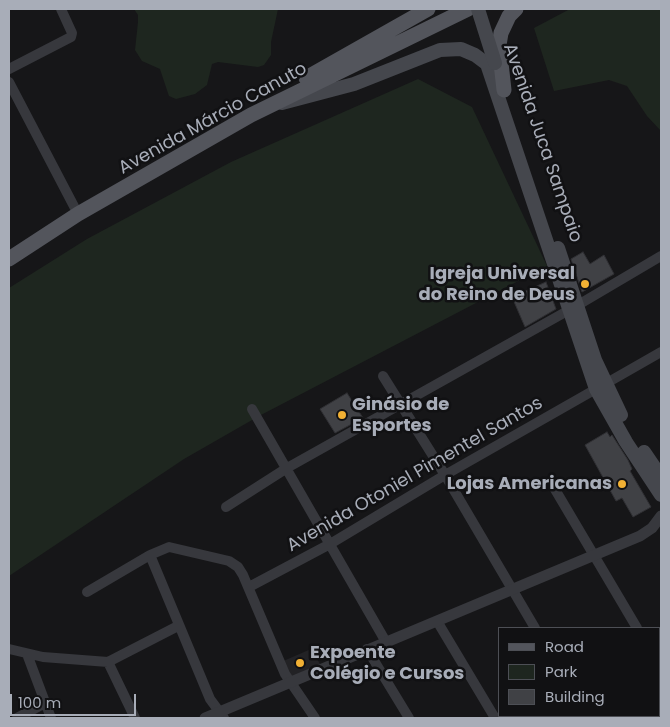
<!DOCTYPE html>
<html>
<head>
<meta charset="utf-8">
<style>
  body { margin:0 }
  #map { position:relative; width:670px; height:727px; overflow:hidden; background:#161618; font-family:Poppins,sans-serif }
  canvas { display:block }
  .frame { position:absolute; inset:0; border:10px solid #a8adb8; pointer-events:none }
  .legend { position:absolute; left:498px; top:627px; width:162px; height:90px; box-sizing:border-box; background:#111113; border:1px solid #4d4f55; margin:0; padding:6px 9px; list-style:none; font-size:15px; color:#a8adb8 }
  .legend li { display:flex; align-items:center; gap:10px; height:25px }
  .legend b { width:25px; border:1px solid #4d4f55 }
  .scale { position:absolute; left:10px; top:694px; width:126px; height:22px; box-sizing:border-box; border:2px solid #a8adb8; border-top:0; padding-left:6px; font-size:15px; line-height:18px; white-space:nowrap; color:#a8adb8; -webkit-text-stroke:4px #111113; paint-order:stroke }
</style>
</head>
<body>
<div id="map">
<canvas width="670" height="727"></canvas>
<div class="frame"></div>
<ul class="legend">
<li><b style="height:6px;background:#53555c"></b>Road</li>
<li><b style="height:14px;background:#1e261f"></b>Park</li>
<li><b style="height:14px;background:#404145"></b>Building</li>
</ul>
<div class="scale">100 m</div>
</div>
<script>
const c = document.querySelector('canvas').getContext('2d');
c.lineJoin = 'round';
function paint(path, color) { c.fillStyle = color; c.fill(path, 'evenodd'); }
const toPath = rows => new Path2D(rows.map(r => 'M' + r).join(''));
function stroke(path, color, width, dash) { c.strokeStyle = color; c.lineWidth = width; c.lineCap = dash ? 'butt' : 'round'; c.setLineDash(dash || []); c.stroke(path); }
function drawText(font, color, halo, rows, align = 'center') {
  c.font = font + ' Poppins,sans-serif'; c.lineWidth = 5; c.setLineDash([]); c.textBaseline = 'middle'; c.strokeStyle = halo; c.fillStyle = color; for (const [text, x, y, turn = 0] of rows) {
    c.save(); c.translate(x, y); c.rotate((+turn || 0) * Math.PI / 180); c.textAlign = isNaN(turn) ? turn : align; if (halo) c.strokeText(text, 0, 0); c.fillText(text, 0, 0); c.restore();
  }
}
paint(toPath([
  [311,649,320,664,288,679,281,662]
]), '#222225');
paint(toPath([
  [134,9,278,9,271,42,271,55,264,65,258,67,218,62,212,64,207,85,195,94,176,99,169,96,160,69,142,61,135,50,138,22,138,15],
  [570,9,661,9,661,131,647,116,627,86,609,80,554,91,534,28],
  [418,79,472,107,547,266,259,416,184,459,9,576,9,288,87,239,231,162]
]), '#1e261f');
const building = toPath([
  [583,252,590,264,604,255,614,274,582,292,571,259,583,252],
  [546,282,556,309,525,327,512,297,546,282],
  [347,393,363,418,335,433,320,409,347,393],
  [607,432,610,437,612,435,628,460,632,469,630,471,651,507,633,517,622,498,616,501,585,445,607,432]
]);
paint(building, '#404145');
stroke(building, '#303034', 1);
stroke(toPath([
  [265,94,295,74]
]), '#3d3f44', 1, [2.5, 4]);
stroke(toPath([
  [9,69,71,37,72,33,61,9],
  [9,82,78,214],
  [383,376,445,475,535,628],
  [605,384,661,352],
  [252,409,386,642],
  [553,486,637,628],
  [226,507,287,468,578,305,661,256],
  [150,555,210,699,224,718],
  [249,587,330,544,445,475,596,389],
  [87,592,150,555,169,547,229,561,238,567,243,575,285,674,315,718],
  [437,621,495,718],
  [9,649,43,657,108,662,178,626],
  [367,649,409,718],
  [27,654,51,718],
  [108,662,135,718],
  [659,700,661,702],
  [17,718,45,703]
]), '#37383d', 10);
stroke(toPath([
  [659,672,661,671],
  [205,718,640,536,652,528,661,516],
  [579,718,583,716]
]), '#37383d', 11);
stroke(toPath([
  [282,103,354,84,440,50,461,49,475,55,487,64,596,389,626,442,661,495],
  [558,248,595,360,621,415],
  [644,452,661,477]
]), '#45474d', 14);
stroke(toPath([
  [306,78,428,9],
  [504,90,499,45,501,33,509,16,516,9],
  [9,259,78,214,251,115,468,9]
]), '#53555c', 15);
stroke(toPath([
  [478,9,495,63]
]), '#45474d', 14);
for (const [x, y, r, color] of [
  [585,284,5,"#f2b134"],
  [342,415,5,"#f2b134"],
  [622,484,5,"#f2b134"],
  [300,663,5,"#f2b134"]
]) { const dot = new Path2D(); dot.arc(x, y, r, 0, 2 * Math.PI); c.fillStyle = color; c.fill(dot); stroke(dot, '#111113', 2); }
drawText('18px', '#a8adb8', '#111113', [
  ["Avenida Márcio Canuto",213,119,-29],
  ["Avenida Juca Sampaio",542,143,71],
  ["Avenida Otoniel Pimentel Santos",415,475,-30]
]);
drawText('bold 18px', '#a8adb8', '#111113', [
  ["Igreja Universal",575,274],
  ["do Reino de Deus",575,295],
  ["Ginásio de",352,405,"left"],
  ["Esportes",352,426,"left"],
  ["Lojas Americanas",612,484],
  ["Expoente",310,653,"left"],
  ["Colégio e Cursos",310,674,"left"]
], 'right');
</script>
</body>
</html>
